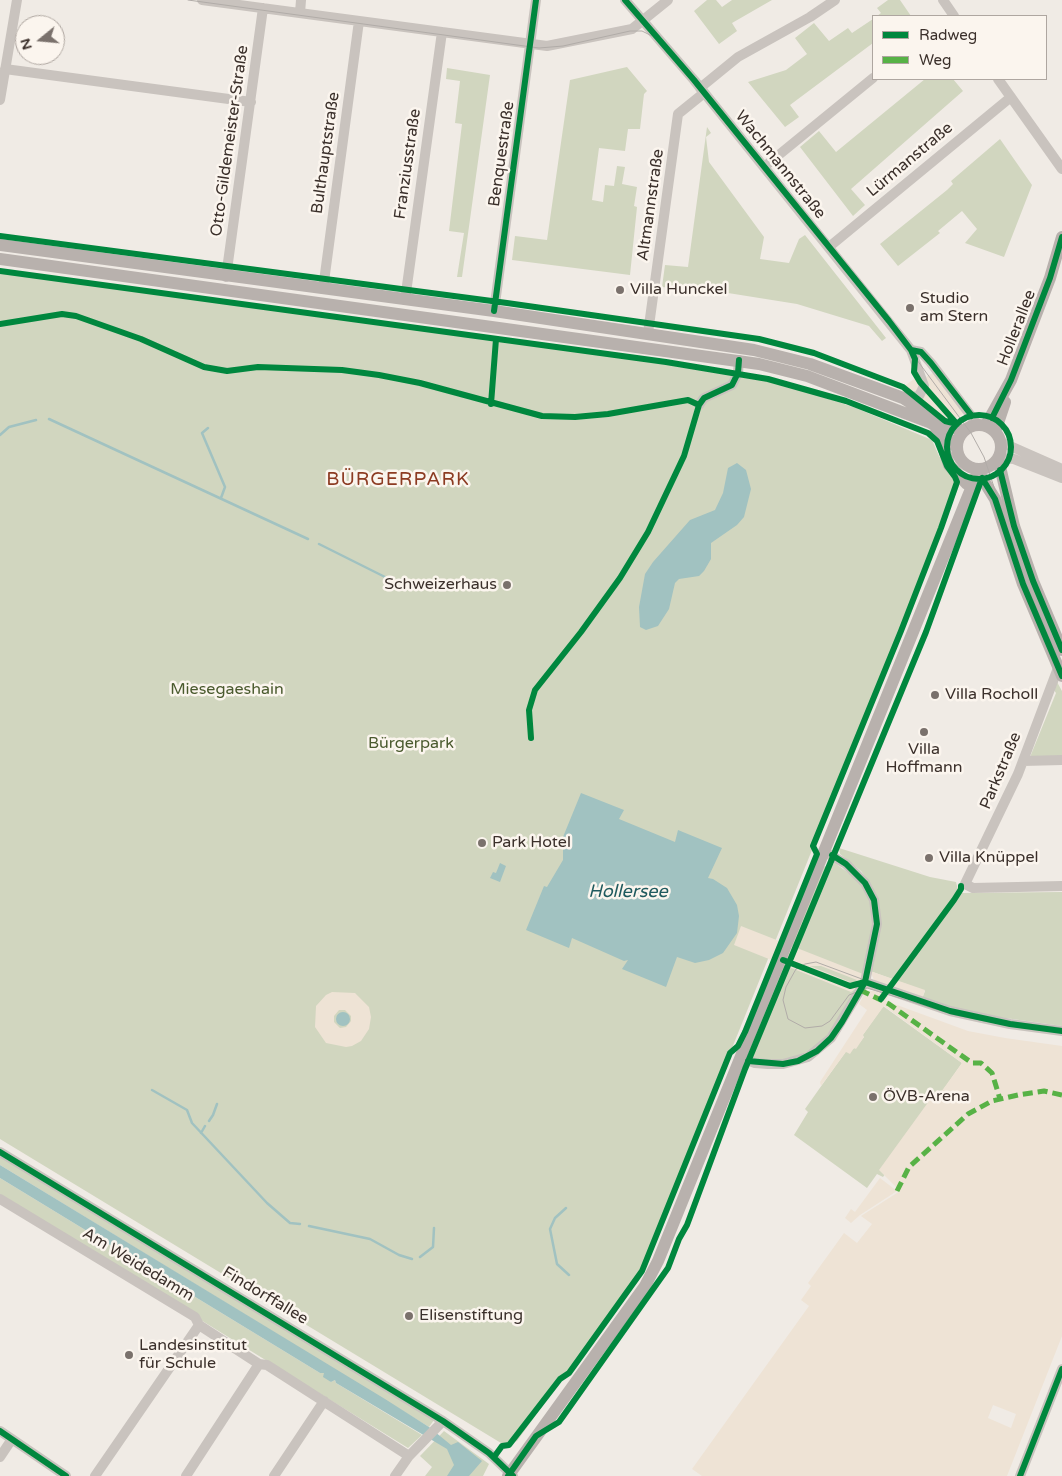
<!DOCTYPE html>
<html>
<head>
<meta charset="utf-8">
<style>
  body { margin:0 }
  #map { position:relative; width:1062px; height:1476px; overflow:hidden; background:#f0ebe5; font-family:"Varela Round",sans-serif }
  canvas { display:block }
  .legend { position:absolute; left:872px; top:15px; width:175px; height:65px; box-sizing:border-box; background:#fbf5ee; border:1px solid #aea6a0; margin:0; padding:6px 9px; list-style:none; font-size:15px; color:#3b302b }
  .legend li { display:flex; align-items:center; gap:10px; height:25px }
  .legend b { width:25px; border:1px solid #aea6a0 }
  .north { position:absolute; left:15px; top:15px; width:50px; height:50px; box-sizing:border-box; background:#fbf5ee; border:1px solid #aea6a0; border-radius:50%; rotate:253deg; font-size:14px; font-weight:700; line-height:20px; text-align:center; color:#3b302b }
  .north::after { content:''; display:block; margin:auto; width:18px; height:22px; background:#7a716c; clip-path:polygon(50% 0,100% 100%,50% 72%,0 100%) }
</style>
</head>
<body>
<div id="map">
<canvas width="1062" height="1476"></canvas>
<ul class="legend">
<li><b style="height:6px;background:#00873e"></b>Radweg</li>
<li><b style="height:6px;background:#57b246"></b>Weg</li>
</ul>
<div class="north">N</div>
</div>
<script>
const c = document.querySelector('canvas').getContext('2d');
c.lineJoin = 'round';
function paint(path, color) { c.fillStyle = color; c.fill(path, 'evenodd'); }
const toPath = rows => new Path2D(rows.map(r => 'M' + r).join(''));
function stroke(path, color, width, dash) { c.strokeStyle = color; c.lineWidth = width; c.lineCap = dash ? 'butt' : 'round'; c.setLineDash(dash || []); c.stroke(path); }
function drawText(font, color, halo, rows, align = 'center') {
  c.font = font + ' "Varela Round",sans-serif'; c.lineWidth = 5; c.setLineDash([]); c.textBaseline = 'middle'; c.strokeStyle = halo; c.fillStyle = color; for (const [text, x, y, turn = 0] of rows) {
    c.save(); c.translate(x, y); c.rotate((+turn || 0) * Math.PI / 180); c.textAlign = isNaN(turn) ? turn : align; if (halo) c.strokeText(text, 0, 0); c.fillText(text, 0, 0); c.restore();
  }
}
paint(toPath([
  [707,0,716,0,722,7,732,0,772,0,732,23,737,31,719,44,694,11],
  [888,0,900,0,911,16,877,16,881,13,877,8],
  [873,19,873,43,790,105,799,117,785,127,748,82,786,70,807,54,795,38,814,23,829,41,848,28,852,33],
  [627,67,647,91,644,94,640,129,628,129,625,151,599,148,592,200,603,202,605,185,614,186,617,166,625,167,622,184,637,187,634,206,637,207,630,275,512,260,515,236,547,240,570,80],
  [447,68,490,75,462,277,457,277,464,233,449,231,462,124,455,123,460,81,446,79],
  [925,79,953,79,963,91,851,189,865,205,853,216,800,147,819,131,836,152],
  [707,127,711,133,706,137,709,162,764,237,760,259,789,263,799,239,805,235,886,338,882,341,869,326,797,304,728,293,728,289,703,287,702,291,662,287,665,265,688,267],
  [1000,139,1032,185,1004,257,965,243,977,229,962,211,938,231,940,233,898,266,880,244,947,190,953,184,951,181],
  [0,273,731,371,787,385,856,408,932,440,939,456,956,480,959,486,644,1266,517,1441,507,1444,501,1443,0,1139],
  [1057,682,1062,691,1062,756,1030,757,1056,693,1054,690],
  [839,848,930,877,956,882,958,890,963,893,1062,892,1062,1026,984,1015,922,999,925,991,870,971,877,902,872,886,861,871,840,854],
  [835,863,858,880,868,894,874,913,872,939,863,974,846,1009,821,1044,793,1060,763,1060,752,1057,751,1047,823,867],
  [883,1006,962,1063,883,1177,877,1174,867,1188,794,1135,808,1112,805,1109,846,1051,855,1048,864,1037,862,1036],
  [0,1156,434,1420,429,1427,0,1165],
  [0,1178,320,1373,325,1373,331,1382,335,1380,336,1383,422,1435,408,1448,0,1196],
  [444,1431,489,1464,483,1476,425,1476,432,1467,420,1456]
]), '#d1d6bf');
paint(toPath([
  [937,370,969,410,949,423,903,398,903,387,914,379,923,379],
  [741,926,863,974,857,988,851,992,734,945],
  [810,966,821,966,857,980,855,984],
  [870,971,925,990,922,999,875,982],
  [866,991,874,991,884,994,888,996,886,1001,968,1031,1005,1038,1062,1046,1062,1336,1007,1476,702,1476,692,1469,809,1306,801,1300,811,1286,808,1283,844,1233,857,1243,872,1224,861,1216,900,1191,879,1170,937,1090,941,1092,962,1063,884,1006,863,1035,864,1037,856,1049,854,1048,850,1054,846,1052,821,1086,820,1082,867,1010,859,1004],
  [993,1405,1016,1414,1011,1428,988,1418],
  [332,992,355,993,369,1007,371,1017,369,1029,361,1041,352,1046,346,1047,326,1043,315,1027,316,1006,326,995],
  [339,1010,345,1010,351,1016,351,1021,346,1027,340,1028,334,1022,334,1016],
  [880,1178,897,1191,860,1215,851,1223,845,1218,851,1209,855,1212]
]), '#eee3d5');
paint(toPath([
  [737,463,746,470,751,489,744,517,737,525,711,543,711,559,704,571,699,576,679,579,675,583,669,609,658,626,646,630,640,627,639,607,645,574,653,562,690,520,715,510,723,493,728,468],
  [581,793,624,810,619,819,675,842,678,830,722,848,708,878,713,879,727,888,737,905,739,916,737,933,723,953,709,960,695,963,677,957,666,987,622,969,628,960,624,961,572,938,569,948,526,930,544,886,547,887,563,860,563,847,567,839,563,837],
  [500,863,506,866,500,882,490,878,493,872,496,873],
  '336 1019a7 7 0 1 1 14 0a7 7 0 1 1-14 0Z',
  [0,1165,385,1399,429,1427,451,1445,458,1442,482,1461,469,1476,447,1476,454,1465,447,1449,336,1383,335,1380,331,1382,323,1377,324,1373,320,1373,0,1178]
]), '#a1c2c1');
stroke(toPath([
  [49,419,308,539],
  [208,428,202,433,225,487,221,498],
  [0,435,9,427,36,420],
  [319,544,385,577],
  [152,1090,187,1110,192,1123,267,1203,290,1223,300,1224],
  [209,1121,213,1115,217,1104],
  [201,1133,205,1126],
  [566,1208,555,1218,550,1229,557,1264,569,1275],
  [309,1226,370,1239,399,1255,412,1259],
  [420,1257,433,1247,434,1228]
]), '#a1c2c1', 2.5);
stroke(toPath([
  [202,0,547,46,632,29,668,0],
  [625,0,694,80,911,350,924,386,919,396,903,398],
  [943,0,954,16],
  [300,13,301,0],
  [5,69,251,102],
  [998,79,1062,169],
  [700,88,738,57,810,17,835,0],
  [0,100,17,0],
  [764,167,873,78],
  [829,247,1011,97],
  [226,277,263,8],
  [323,289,359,21],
  [405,300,442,32],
  [494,311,536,0],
  [648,333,678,114,704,93],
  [911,350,921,352,931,363,978,425],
  [699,405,704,398,732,385,738,373,739,360],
  [1001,442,1062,469],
  [998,458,1014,459,1062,478],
  [1058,668,1018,774,965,884,973,888,1062,886],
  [1023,761,1062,760],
  [865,982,950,1011,1010,1024,1062,1031],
  [740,1057,755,1063,768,1064,783,1064,808,1057,831,1038,865,982,877,924,874,900,865,883,846,864,825,852],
  [0,1152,443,1421,489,1453,513,1476],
  [0,1199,195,1317,199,1325,259,1364,267,1365,409,1456],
  [0,1431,66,1476],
  [0,1457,12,1439],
  [95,1476,199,1325],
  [186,1476,259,1364],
  [274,1476,324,1401],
  [395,1476,409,1456,443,1421],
  [1020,1476,1062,1369]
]), '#c9c3be', 10);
stroke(toPath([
  [0,245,494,311,754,350,810,364,903,398,943,424,963,431],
  [0,259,759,364,807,376,931,423,941,429,956,447],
  '957 447a22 22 0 1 1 44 0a22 22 0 1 1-44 0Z',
  [986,425,1011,380,1050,278,1062,237],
  [936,432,941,440,949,465,967,484],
  [995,432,1005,402],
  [998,458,1014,526,1033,581,1062,650],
  [979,469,982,478,995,499,1023,584,1062,676],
  [508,1476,645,1286,658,1261,979,469]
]), '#b8b1ad', 12);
stroke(toPath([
  [188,0,539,48,563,46,630,31,642,31,652,36],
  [623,0,654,35,894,329,971,433,984,457,1026,583,1062,668],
  [1062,1028,997,1020,956,1011,905,995,816,962,805,964,796,969,786,987,783,1000,788,1019,805,1028,822,1026,830,1021,849,995,867,988,955,1015,1016,1027,1062,1032]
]), '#b1aca8', 1);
stroke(toPath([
  [860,990,889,1004,972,1063,981,1063,992,1073,1000,1099],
  [897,1191,909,1167,968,1114,992,1101,1018,1095,1044,1091,1062,1095]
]), '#57b246', 5, [10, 5]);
stroke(toPath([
  [625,0,694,80,889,321,911,350,915,359,914,372,920,382,957,424],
  [0,236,507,303,759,339,814,353,903,387,945,421,957,424],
  [0,271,666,362,768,379,846,401,928,433,937,441,947,466,955,477,957,482,941,528,901,631,813,846,817,854,745,1032,738,1046,730,1053,642,1271,569,1373,560,1379,509,1445,502,1446,494,1457],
  [494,311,536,0],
  [0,324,62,314,76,316,141,339,204,367,227,371,258,367,342,370,379,375,420,383,542,416,575,417,608,414,688,400,699,405],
  [911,350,921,352,931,363,972,416],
  [491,404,496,339],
  '947 447a32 32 0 1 1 64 0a32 32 0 1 1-64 0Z',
  [992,418,1011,380,1050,278,1062,237],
  [1000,470,1014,526,1033,581,1062,650],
  [982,478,995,499,1023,584,1062,676],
  [531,738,529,710,535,690,581,632,620,578,648,532,684,456,699,405,704,398,732,385,738,373,739,360],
  [783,960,850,986,865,982],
  [865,982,950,1011,1010,1024,1062,1031],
  [881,999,954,900,961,889,961,886],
  [748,1061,783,1064,798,1061,817,1051,831,1038,842,1022,865,982,877,924,874,900,865,883,846,864,832,855],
  [0,1152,443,1421,489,1453,513,1476],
  [0,1431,66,1476],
  [508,1476,536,1436,559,1422,668,1268,679,1239,687,1225,745,1069,926,632,982,478],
  [1020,1476,1062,1369]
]), '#00873e', 6);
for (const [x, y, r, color] of [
  [620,290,5,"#7a716c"],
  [910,308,5,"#7a716c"],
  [507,585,5,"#7a716c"],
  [935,695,5,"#7a716c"],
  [924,732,5,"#7a716c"],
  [482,843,5,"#7a716c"],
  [929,858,5,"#7a716c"],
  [873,1097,5,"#7a716c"],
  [409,1316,5,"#7a716c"],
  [129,1355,5,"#7a716c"]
]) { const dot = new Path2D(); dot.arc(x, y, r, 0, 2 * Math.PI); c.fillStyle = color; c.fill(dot); stroke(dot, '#fbf5ee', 2); }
drawText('16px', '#3b302b', '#fbf5ee', [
  ["Otto-Gildemeister-Straße",230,141,-82],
  ["Bulthauptstraße",326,153,-82],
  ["Benquestraße",502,154,-82],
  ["Lürmanstraße",910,160,-40],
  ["Franziusstraße",408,164,-82],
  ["Wachmannstraße",780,165,51],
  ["Altmannstraße",651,205,-82],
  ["Hollerallee",1017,328,-69],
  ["Parkstraße",1001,771,-67],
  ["Am Weidedamm",138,1265,31],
  ["Findorffallee",265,1296,31]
]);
drawText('16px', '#3b302b', '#fbf5ee', [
  ["Villa Hunckel",630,290],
  ["Studio",920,299],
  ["am Stern",920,317],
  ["Schweizerhaus",497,585,"right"],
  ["Villa Rocholl",945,695],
  ["Villa",924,750,"center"],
  ["Hoffmann",924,768,"center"],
  ["Park Hotel",492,843],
  ["Villa Knüppel",939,858],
  ["ÖVB-Arena",883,1097],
  ["Elisenstiftung",419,1316],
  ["Landesinstitut",139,1346],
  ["für Schule",139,1364]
], 'left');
drawText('16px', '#4a5a2e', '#fbf5ee', [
  ["Miesegaeshain",227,690],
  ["Bürgerpark",411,744]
]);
drawText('italic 18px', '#1f5a5e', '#fbf5ee', [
  ["Hollersee",628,892]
]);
c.letterSpacing = '1px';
drawText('19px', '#8c3b22', '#fbf5ee', [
  ["BÜRGERPARK",398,480]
]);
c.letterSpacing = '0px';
</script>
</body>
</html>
